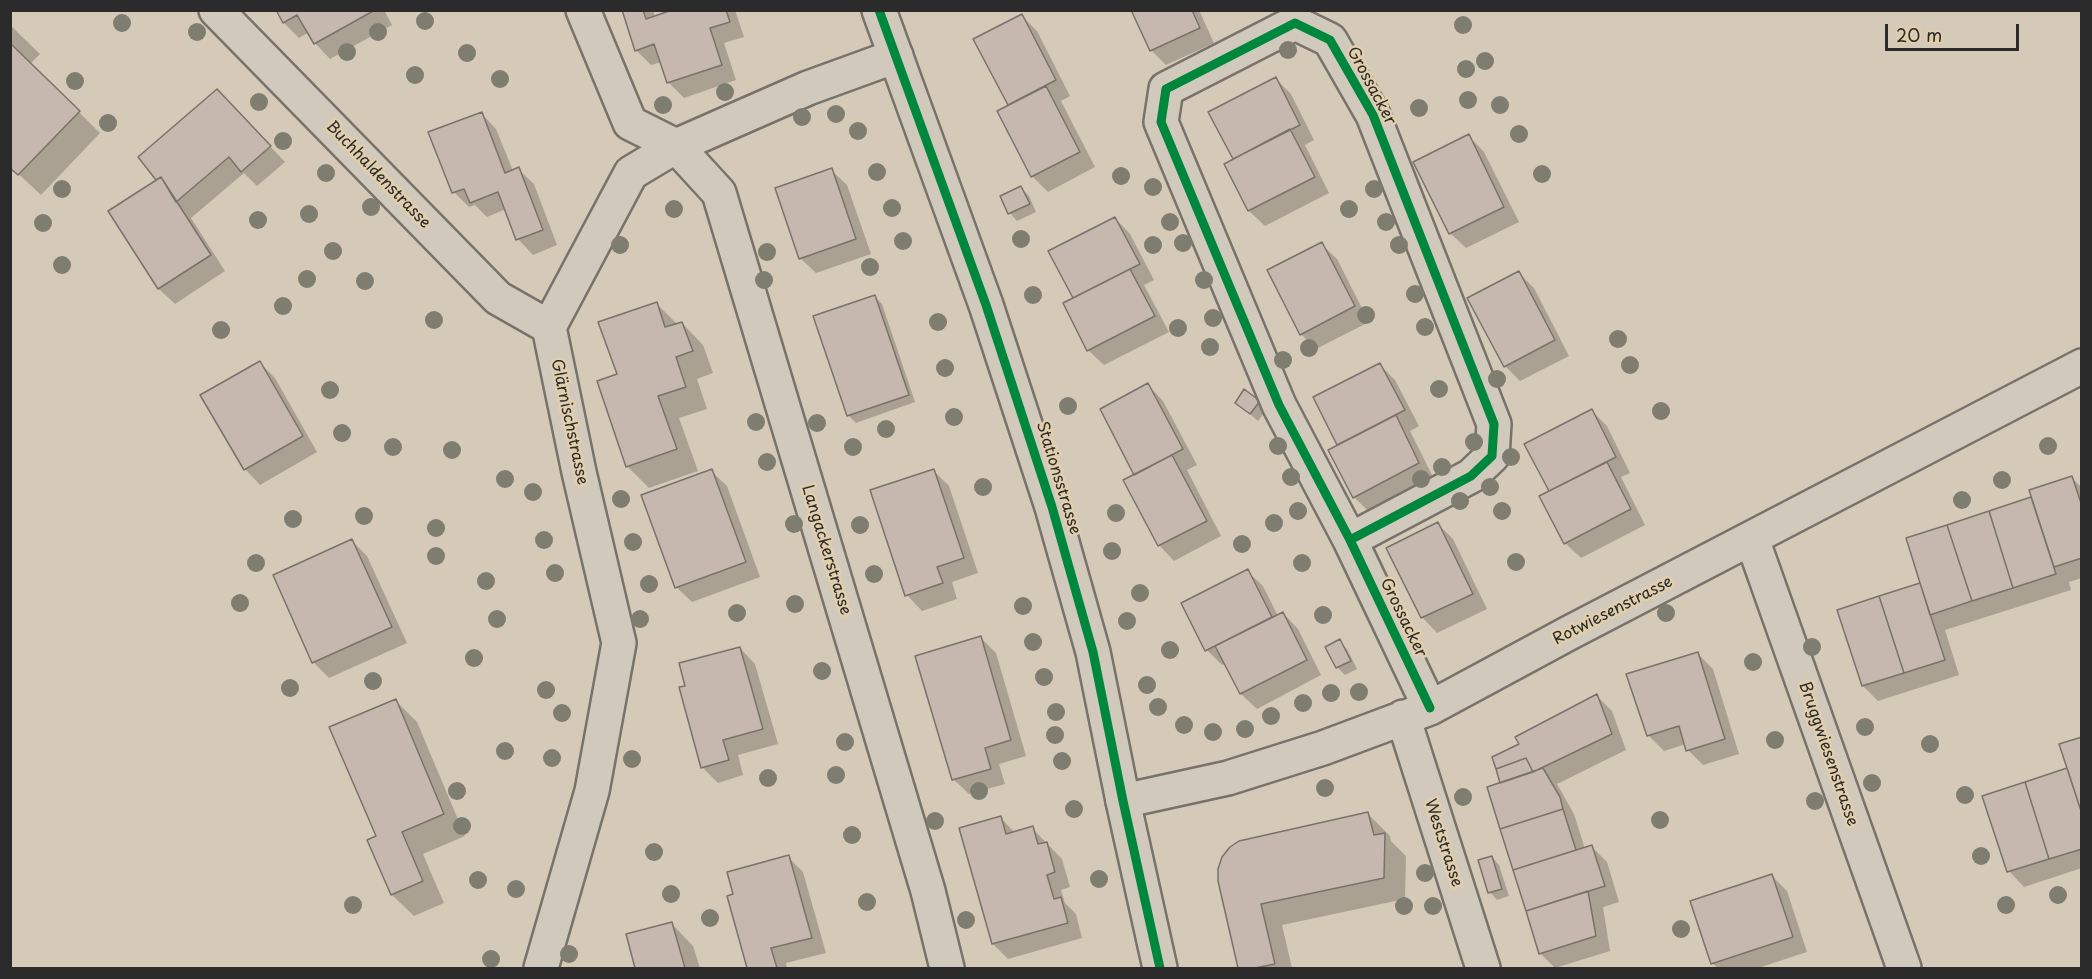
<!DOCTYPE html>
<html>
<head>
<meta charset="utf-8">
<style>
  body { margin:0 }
  #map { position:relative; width:2092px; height:979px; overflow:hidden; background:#d5cab8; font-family:"Playpen Sans",sans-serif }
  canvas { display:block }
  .frame { position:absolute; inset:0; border:12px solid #2b2b2b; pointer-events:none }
  .scale { position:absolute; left:1885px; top:24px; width:134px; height:27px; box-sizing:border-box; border:3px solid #2b2b2b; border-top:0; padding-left:8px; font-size:18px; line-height:21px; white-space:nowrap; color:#2b2b2b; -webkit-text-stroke:4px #e1ceac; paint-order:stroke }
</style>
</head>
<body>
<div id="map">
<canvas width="2092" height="979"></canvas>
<div class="frame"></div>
<div class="scale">20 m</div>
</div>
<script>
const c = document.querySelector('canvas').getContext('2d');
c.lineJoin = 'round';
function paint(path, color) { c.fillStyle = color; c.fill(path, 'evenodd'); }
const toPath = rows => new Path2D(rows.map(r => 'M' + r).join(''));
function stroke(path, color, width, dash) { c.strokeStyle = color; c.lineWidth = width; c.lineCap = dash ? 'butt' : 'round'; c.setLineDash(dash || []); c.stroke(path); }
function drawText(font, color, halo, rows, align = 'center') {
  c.font = font + ' "Playpen Sans",sans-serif'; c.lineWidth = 5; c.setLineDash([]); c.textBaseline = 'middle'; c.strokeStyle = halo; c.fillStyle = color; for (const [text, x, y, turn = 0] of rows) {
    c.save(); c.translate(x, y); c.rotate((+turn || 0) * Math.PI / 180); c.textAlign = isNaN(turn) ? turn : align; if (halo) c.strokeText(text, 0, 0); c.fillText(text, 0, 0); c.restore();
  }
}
paint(toPath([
  [277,10,384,10,392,25,330,59,315,43,309,32,299,38,284,23],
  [623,10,653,10,655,18,675,10,735,10,744,37,724,43,736,80,684,98,668,82,662,62,651,65,636,50],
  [1133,10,1199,10,1214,43,1166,65,1151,50],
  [1308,10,1320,10,1312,14],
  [1022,16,1037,31,1070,96,1061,101,1095,167,1048,192,1032,176,1010,106,975,40],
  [10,25,40,54,30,64,100,133,41,195,10,166],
  [1276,79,1291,94,1314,140,1305,145,1329,193,1265,226,1249,211,1226,165,1235,160,1210,112],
  [232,106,285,162,257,186,244,173,191,218,225,271,175,304,159,289,110,211,158,180,140,157],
  [481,113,496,129,513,171,518,169,534,184,557,245,533,255,518,239,506,209,487,217,475,205,469,207,454,192],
  [1469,136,1484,152,1519,222,1466,248,1450,233],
  [831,170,847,185,871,254,816,273,800,258],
  [1021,188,1029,196,1036,212,1017,221,1010,213],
  [1115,218,1130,234,1154,280,1144,285,1169,332,1104,365,1088,350,1075,299],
  [1321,244,1337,259,1369,322,1316,349,1301,334],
  [1519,273,1534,288,1569,356,1520,381,1505,366],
  [875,297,882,304,915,402,856,423,848,415],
  [656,303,678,325,682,323,703,345,713,373,697,379,707,409,679,418,698,471,649,488,627,466],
  [260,363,275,378,317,452,260,485,245,469],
  [1380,365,1395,380,1419,426,1410,431,1434,479,1369,512,1354,497,1339,446,1315,398],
  [1148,385,1163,401,1197,465,1187,470,1221,536,1174,561,1159,545,1136,476],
  [1259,402,1267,409,1258,421,1237,403],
  [1592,411,1607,426,1630,473,1621,477,1645,525,1581,558,1565,543,1551,492,1526,444],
  [711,471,727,486,760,577,692,602,676,587],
  [934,471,949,486,978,573,952,582,957,599,922,611,907,595],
  [2072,478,2082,488,2082,578,2069,582,2071,590,1945,630,1959,675,1878,701,1863,686,1838,611,1922,584,1908,539,2033,498],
  [1438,524,1453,539,1487,609,1437,633,1422,617],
  [352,541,367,556,407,643,329,678,313,662],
  [1247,571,1263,586,1278,616,1283,613,1298,629,1321,675,1257,709,1241,694,1226,663,1222,665,1207,650,1183,604],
  [981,638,996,653,1026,756,999,764,1005,784,969,794,953,779],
  [1339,641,1347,649,1357,669,1345,675,1337,667],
  [740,648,755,664,778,744,738,755,743,775,718,783,702,767,687,687],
  [1697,653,1713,669,1739,754,1703,765,1688,750,1686,744,1664,751,1648,735],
  [1597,696,1612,711,1626,750,1557,784,1574,814,1585,849,1592,847,1607,862,1619,902,1603,907,1610,951,1555,968,1540,953,1489,788,1502,783,1521,744],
  [395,700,417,722,465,836,423,854,444,903,414,916,392,895,369,841,378,837],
  [2082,739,2082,868,2024,887,2009,871,1984,797,2069,769],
  [1368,814,1390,836,1391,841,1406,856,1405,899,1282,925,1292,968,1239,968,1220,881],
  [1001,818,1015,833,1032,828,1062,859,1070,887,1061,890,1065,903,1076,914,1082,938,1008,959,993,944],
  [788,857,803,872,826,953,786,963,787,968,748,968,729,897],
  [1492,857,1499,865,1509,896,1497,900,1490,892],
  [1772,876,1787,891,1807,952,1758,968,1718,968,1712,963],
  [672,924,693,946,700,968,637,968,628,936]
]), '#0003');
const building = toPath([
  [276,10,375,10,314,44,297,15,283,23,276,10],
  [622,10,643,10,646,19,672,10,726,10,730,22,710,28,722,65,667,83,654,44,635,51,622,10],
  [1131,10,1192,10,1200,28,1150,51,1131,10],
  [1022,14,1056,80,1008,105,973,39,1022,14],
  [10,43,80,111,18,175,10,168,10,43],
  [1276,77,1300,125,1233,159,1208,112,1276,77],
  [1046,86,1080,152,1031,177,997,111,1046,86],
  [217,89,271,146,241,172,229,157,176,202,161,177,156,180,138,157,217,89],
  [482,112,505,173,519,167,543,230,516,240,498,192,470,203,464,189,452,193,428,132,482,112],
  [1290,129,1315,177,1248,211,1224,164,1290,129],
  [1469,134,1504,207,1449,234,1413,162,1469,134],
  [832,168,856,239,799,259,775,188,832,168],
  [161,177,211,255,158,289,108,211,161,177],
  [1021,186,1030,204,1008,214,1000,196,1021,186],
  [1115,217,1140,264,1073,298,1048,251,1115,217],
  [1322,242,1355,306,1300,335,1267,270,1322,242],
  [1130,269,1155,316,1087,351,1063,303,1130,269],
  [1519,271,1555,340,1504,367,1467,298,1519,271],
  [875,295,909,395,847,416,813,316,875,295],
  [657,302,665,327,682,322,693,351,676,357,686,387,658,396,677,449,626,467,597,381,617,374,598,322,657,302],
  [260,361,303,436,244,470,200,395,260,361],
  [1380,363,1405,410,1337,445,1313,397,1380,363],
  [1148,383,1183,449,1134,475,1100,409,1148,383],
  [1244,389,1260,401,1250,414,1235,403,1244,389],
  [1592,409,1616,457,1549,491,1524,444,1592,409],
  [1396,415,1419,463,1353,498,1328,450,1396,415],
  [1172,455,1207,521,1158,546,1123,480,1172,455],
  [1607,462,1631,509,1564,544,1539,496,1607,462],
  [712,469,746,562,675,588,641,495,712,469],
  [934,469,964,558,937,567,943,583,905,596,870,490,934,469],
  [2072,476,2082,506,2082,558,2054,567,2029,490,2072,476],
  [2031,497,2056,574,2013,588,1989,511,2031,497],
  [1989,511,2013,588,1972,601,1947,525,1989,511],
  [1438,522,1473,594,1421,618,1386,548,1438,522],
  [1947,525,1972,601,1930,615,1906,538,1947,525],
  [352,539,392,627,312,663,273,575,352,539],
  [1248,569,1272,617,1205,651,1181,603,1248,569],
  [1920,583,1945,660,1904,673,1879,596,1920,583],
  [1879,596,1904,673,1862,686,1837,610,1879,596],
  [1283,612,1307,660,1240,694,1215,646,1283,612],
  [981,636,1011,740,985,748,991,769,952,780,915,656,981,636],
  [1340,639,1351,661,1336,668,1325,647,1340,639],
  [740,647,763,729,723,740,729,760,701,768,679,687,685,686,679,663,740,647],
  [1698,652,1725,739,1686,751,1679,726,1647,736,1626,674,1698,652],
  [1597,694,1612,734,1533,772,1526,758,1496,769,1492,757,1519,744,1515,737,1597,694],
  [396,699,444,814,402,832,423,881,391,895,367,840,376,836,329,727,396,699],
  [2082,737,2082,814,2059,744,2082,737],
  [1526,758,1533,772,1500,783,1496,769,1526,758],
  [1543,768,1560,797,1563,809,1500,829,1487,787,1543,768],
  [2067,768,2082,814,2082,849,2049,859,2025,782,2067,768],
  [2025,782,2049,859,2007,872,1982,796,2025,782],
  [1563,809,1576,850,1513,870,1500,829,1563,809],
  [1368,812,1374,835,1385,833,1384,878,1261,904,1275,964,1255,968,1238,968,1218,881,1218,869,1222,857,1230,847,1239,841,1368,812],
  [1001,816,1006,834,1033,826,1038,844,1047,842,1055,872,1047,875,1054,899,1061,897,1068,923,992,944,959,828,1001,816],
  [1592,845,1605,886,1526,911,1513,870,1592,845],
  [789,855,812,938,771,948,777,968,747,968,727,896,733,894,727,872,789,855],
  [1492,856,1502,889,1488,893,1478,860,1492,856],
  [1772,874,1793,937,1711,964,1690,901,1772,874],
  [1588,891,1596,936,1539,954,1526,911,1588,891],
  [672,922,685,968,635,968,626,934,672,922]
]);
paint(building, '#c6b7af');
stroke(building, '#78736a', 1.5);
const minor = toPath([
  [216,10,498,298,549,327],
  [583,10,630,123,676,146,719,193,928,891,947,968],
  [1752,539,1904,968],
  [1350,540,1471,476,1492,456,1494,424,1373,115,1330,40,1295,23,1166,89,1161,122,1279,405,1350,540,1430,708],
  [1403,717,1483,968],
  [1123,801,1228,778,1323,748,1430,708,1569,633,2082,366],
  [541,968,592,791,619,643,579,472,549,327,631,173,676,146,808,88,896,56]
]);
const tertiary = toPath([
  [879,10,986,305,1052,507,1093,652,1123,801,1160,968]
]);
stroke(minor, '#78736a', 38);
stroke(tertiary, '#78736a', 38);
stroke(minor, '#d1c9bc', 33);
stroke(tertiary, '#d1c9bc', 33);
stroke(toPath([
  [879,10,986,305,1052,507,1093,652,1123,801,1160,968],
  [1350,540,1471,476,1492,456,1494,424,1373,115,1330,40,1295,23,1166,89,1161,122,1279,405,1350,540,1430,708]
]), '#00873e', 9);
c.fillStyle = '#7f7c70';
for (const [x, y] of [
  [425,21],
  [122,23],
  [1463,25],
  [197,32],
  [378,32],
  [1288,50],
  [347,52],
  [467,53],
  [1485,61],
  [1466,69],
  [415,75],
  [500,79],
  [75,81],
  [725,92],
  [1468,100],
  [259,102],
  [663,105],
  [1500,105],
  [1419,108],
  [836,114],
  [802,117],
  [108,123],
  [858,131],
  [1519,134],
  [283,141],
  [877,172],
  [326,173],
  [1542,174],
  [1121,176],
  [1153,187],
  [62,189],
  [1374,189],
  [371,207],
  [892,208],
  [674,209],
  [1349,209],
  [309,214],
  [258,220],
  [1170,222],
  [1386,222],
  [43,223],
  [1021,239],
  [903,241],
  [1183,243],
  [620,245],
  [1153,245],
  [1399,245],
  [333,251],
  [767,252],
  [62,265],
  [870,267],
  [307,279],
  [764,280],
  [1204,280],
  [365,281],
  [1415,294],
  [1033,295],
  [283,306],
  [1366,315],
  [1213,318],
  [434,320],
  [938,322],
  [1425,327],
  [1178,328],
  [221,330],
  [1618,339],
  [1210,347],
  [1309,348],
  [1283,360],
  [1630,365],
  [945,368],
  [1497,379],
  [1439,389],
  [330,390],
  [1068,406],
  [1661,411],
  [954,417],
  [756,422],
  [817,423],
  [886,429],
  [342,433],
  [1474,442],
  [1278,446],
  [2048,446],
  [393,447],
  [853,447],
  [452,450],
  [1511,457],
  [767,462],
  [1442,467],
  [1291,477],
  [505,479],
  [1421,479],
  [2002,480],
  [983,487],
  [1490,487],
  [533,492],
  [621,499],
  [1962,500],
  [1460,501],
  [1298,511],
  [1502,511],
  [1116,513],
  [364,516],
  [293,519],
  [1274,523],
  [794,524],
  [860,525],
  [436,528],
  [544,540],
  [633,542],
  [1242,544],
  [1112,551],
  [436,556],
  [1516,562],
  [256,563],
  [1302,563],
  [555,573],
  [874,574],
  [486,581],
  [649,584],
  [1140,593],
  [240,603],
  [795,604],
  [1023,606],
  [737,613],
  [1666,613],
  [1323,615],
  [497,619],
  [640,619],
  [1127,621],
  [1033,642],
  [1812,647],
  [1170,650],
  [474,658],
  [1753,662],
  [822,671],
  [1044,677],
  [373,681],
  [1147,685],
  [290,688],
  [546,690],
  [1359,692],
  [1331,693],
  [1303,703],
  [1158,707],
  [1056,712],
  [562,713],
  [1271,716],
  [1184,725],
  [1865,727],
  [1245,729],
  [1213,732],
  [1055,735],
  [1775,740],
  [845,742],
  [1930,744],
  [505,751],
  [552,758],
  [632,759],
  [1062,761],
  [836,775],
  [768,778],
  [1872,783],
  [1325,788],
  [457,791],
  [979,791],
  [1965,795],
  [1463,797],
  [1815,801],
  [1074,809],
  [1660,820],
  [935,821],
  [462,826],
  [852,835],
  [654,852],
  [1981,856],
  [1425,873],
  [1099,879],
  [478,880],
  [516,889],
  [671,894],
  [2058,895],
  [867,902],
  [353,905],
  [2006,905],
  [1404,906],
  [1433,906],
  [710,918],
  [966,920],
  [1681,929],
  [569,954],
  [491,959]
]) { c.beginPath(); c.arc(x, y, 9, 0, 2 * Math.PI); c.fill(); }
drawText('16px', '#2b2b2b', '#e1ceac', [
  ["Grossacker",1371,86,62],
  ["Buchhaldenstrasse",378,175,46],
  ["Glärnischstrasse",569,422,78],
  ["Stationsstrasse",1058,478,73],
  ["Langackerstrasse",826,550,73],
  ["Rotwiesenstrasse",1613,611,-27],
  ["Grossacker",1403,618,64],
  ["Bruggwiesenstrasse",1828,754,71],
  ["Weststrasse",1443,843,72]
]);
</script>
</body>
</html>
